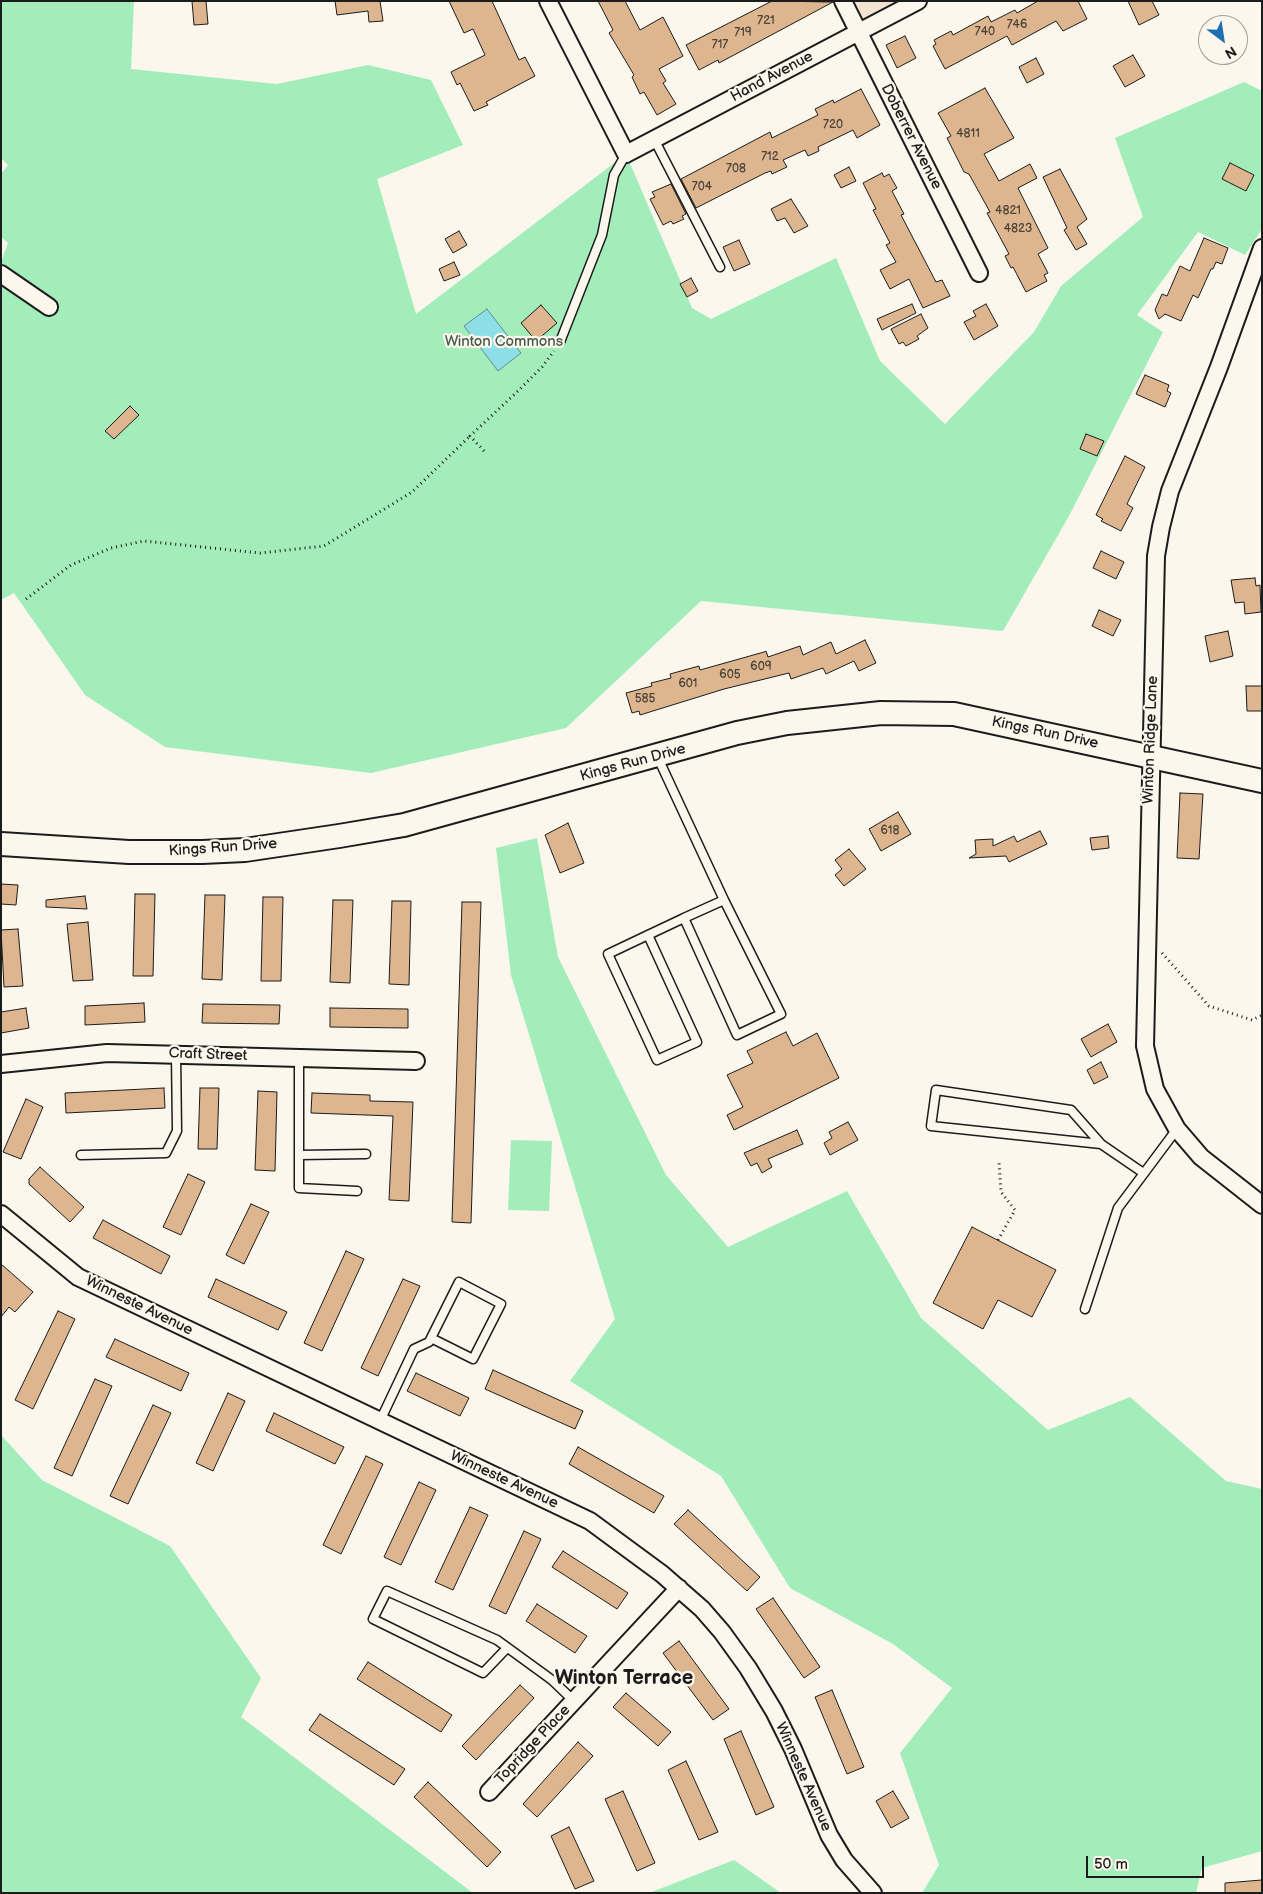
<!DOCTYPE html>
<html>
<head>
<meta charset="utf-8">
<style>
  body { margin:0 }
  #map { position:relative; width:1263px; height:1894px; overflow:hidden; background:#fbf7ec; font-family:"Balsamiq Sans",sans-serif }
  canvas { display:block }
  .frame { position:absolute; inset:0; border:2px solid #1c1c1c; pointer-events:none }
  .north { position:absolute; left:1198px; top:15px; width:50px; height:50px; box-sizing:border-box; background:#fbf7ec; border:1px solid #a29f99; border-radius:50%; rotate:149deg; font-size:14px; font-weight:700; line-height:20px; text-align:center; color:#1c1c1c }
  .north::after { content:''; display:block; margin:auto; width:18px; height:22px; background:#1f6fb2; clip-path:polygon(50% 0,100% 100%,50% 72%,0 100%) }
  .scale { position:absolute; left:1086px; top:1856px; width:118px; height:22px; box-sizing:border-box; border:2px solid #1c1c1c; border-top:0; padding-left:6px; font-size:15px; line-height:18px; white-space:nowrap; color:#1c1c1c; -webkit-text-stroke:4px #fbf7ec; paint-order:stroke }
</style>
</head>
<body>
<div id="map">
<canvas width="1263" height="1894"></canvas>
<div class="frame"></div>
<div class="north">N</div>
<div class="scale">50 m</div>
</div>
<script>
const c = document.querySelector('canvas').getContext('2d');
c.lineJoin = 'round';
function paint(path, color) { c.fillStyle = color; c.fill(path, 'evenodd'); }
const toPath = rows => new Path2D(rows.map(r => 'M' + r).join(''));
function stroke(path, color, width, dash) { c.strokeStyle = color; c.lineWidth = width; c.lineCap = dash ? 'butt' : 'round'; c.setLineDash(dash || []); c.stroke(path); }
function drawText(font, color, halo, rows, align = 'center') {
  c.font = font + ' "Balsamiq Sans",sans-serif'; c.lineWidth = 4.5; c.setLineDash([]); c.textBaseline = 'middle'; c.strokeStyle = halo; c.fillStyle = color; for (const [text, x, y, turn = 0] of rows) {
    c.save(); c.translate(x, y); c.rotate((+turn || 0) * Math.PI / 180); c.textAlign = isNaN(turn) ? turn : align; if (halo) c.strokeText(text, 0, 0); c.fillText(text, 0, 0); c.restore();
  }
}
paint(toPath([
  [843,1,918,1,858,31]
]), '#f2e3d0');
paint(toPath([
  [1,1,134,1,131,69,277,84,368,65,431,80,463,145,377,179,416,314,626,154,692,308,711,319,836,258,880,361,945,424,1034,332,1061,286,1143,217,1115,138,1244,82,1262,91,1262,229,1245,255,1198,232,1137,315,1163,332,1069,516,1003,631,701,601,566,728,371,773,165,747,85,695,14,593,1,600,1,262,8,243,1,237,1,174,8,165,1,158],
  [537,838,558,957,666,1175,728,1247,847,1191,921,1318,1048,1430,1130,1397,1226,1481,1262,1489,1262,1851,1202,1868,1196,1893,922,1893,939,1865,900,1753,952,1688,893,1644,790,1588,721,1476,570,1381,615,1319,511,975,496,848],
  [511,1140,552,1141,549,1211,508,1210],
  [1,1435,42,1480,170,1546,261,1678,241,1717,473,1893,1,1893],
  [734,1860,781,1893,649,1893]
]), '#a3edbb');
const water = toPath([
  [487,309,521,353,498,371,464,326,487,309]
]);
paint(water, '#8ddee6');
stroke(water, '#609095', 1);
const building = toPath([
  [192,1,206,1,208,24,194,25,192,1],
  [335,1,380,1,383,21,369,22,368,11,337,15,335,1],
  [449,1,492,1,519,60,525,57,535,76,486,102,488,105,474,111,460,83,457,85,451,72,485,55,473,29,464,33,449,1],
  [598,1,625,1,640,30,663,17,683,56,659,69,666,81,663,83,676,104,657,115,644,92,640,94,632,77,634,75,609,33,613,30,598,1],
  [772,1,833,2,719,63,718,60,699,70,686,45,772,1],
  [1038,1,1078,1,1087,19,1063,31,1056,21,1012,45,1007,36,945,69,933,46,936,44,934,40,951,31,953,35,988,16,991,22,1015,10,1017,13,1038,1],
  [1128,1,1152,1,1159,15,1139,25,1128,1],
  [905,36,916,58,897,68,886,45,905,36],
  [1133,55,1145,76,1125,87,1113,66,1133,55],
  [1036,58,1044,74,1027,83,1019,67,1036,58],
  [985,88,1014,138,984,154,999,181,1030,164,1037,178,1018,188,1048,248,1038,254,1048,273,1044,275,1047,281,1026,292,1013,267,1011,268,1005,256,1009,254,987,213,990,212,969,174,964,172,947,138,951,136,938,113,985,88],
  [861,89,880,125,857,138,853,130,818,147,819,151,808,156,805,150,783,160,787,167,772,174,771,171,765,173,696,208,681,179,770,132,772,138,818,115,815,109,833,100,834,103,861,89],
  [1230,163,1254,175,1246,191,1222,179,1230,163],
  [849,167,856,181,841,188,834,175,849,167],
  [1060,169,1087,219,1077,227,1087,244,1076,250,1064,230,1067,228,1043,177,1060,169],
  [882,173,884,177,889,174,897,188,892,191,904,214,901,215,936,282,942,280,950,296,923,308,909,279,890,289,880,270,896,262,886,245,890,243,873,210,876,209,863,183,882,173],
  [671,184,686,214,682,216,684,219,673,224,671,221,663,225,650,199,655,197,652,192,671,184],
  [791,199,808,226,794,233,785,218,777,221,771,209,791,199],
  [459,231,467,245,453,253,445,239,459,231],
  [1204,238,1228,248,1222,264,1216,262,1213,269,1211,269,1198,298,1193,295,1181,321,1165,314,1159,319,1155,310,1162,294,1167,296,1180,266,1190,271,1204,238],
  [739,240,750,264,734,271,723,247,739,240],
  [454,262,460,275,444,281,439,269,454,262],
  [691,278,698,291,687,297,680,284,691,278],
  [912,304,916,313,882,330,877,319,912,304],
  [986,304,998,326,974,340,964,322,976,316,973,311,986,304],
  [541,305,557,323,536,341,521,323,541,305],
  [921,314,928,328,917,336,919,339,906,346,903,342,899,344,891,329,921,314],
  [1145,375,1169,385,1167,391,1171,393,1165,407,1136,394,1145,375],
  [130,406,139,415,114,439,105,431,130,406],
  [1086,434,1104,441,1097,456,1080,449,1086,434],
  [1125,456,1145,467,1127,504,1133,508,1121,531,1101,521,1103,519,1096,515,1125,456],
  [1101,551,1124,562,1116,579,1093,568,1101,551],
  [1255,578,1256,586,1260,585,1261,612,1245,614,1244,602,1235,603,1231,580,1255,578],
  [1099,610,1121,620,1113,636,1092,626,1099,610],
  [1228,631,1233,656,1210,662,1205,636,1228,631],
  [865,640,876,663,859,671,854,661,826,674,823,668,791,679,789,673,724,689,640,715,639,711,632,713,626,693,652,686,651,683,671,678,670,674,699,666,700,670,764,652,766,651,768,657,800,646,803,655,831,642,836,654,865,640],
  [1246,686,1262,686,1262,711,1247,711,1246,686],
  [1180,793,1203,794,1199,859,1177,858,1180,793],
  [898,812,911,834,881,851,869,829,898,812],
  [568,823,584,863,560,873,545,835,568,823],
  [1040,831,1047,844,1009,862,1006,856,969,858,976,854,975,840,993,839,993,846,1014,836,1017,842,1040,831],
  [1108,836,1109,848,1092,850,1090,838,1108,836],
  [849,849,866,869,844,886,835,875,842,869,835,860,849,849],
  [1,884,18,885,16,905,1,904,1,884],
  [135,894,155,894,153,976,133,976,135,894],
  [205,895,225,895,222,980,202,979,205,895],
  [85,896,87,909,46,907,46,900,85,896],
  [263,897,283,897,281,981,261,981,263,897],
  [333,900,353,900,350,983,330,982,333,900],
  [392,901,411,901,409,985,389,984,392,901],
  [462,902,481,902,471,1223,452,1222,462,902],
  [88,922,93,980,73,981,67,924,88,922],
  [18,929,23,986,4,987,1,930,18,929],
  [144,1003,145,1022,85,1025,85,1006,144,1003],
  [203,1004,280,1005,279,1024,202,1023,203,1004],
  [26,1008,29,1028,1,1033,1,1012,26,1008],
  [330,1008,408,1009,408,1028,330,1027,330,1008],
  [1108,1024,1117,1042,1091,1057,1081,1039,1108,1024],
  [786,1032,793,1046,817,1033,839,1078,734,1130,727,1115,743,1107,727,1075,753,1063,747,1051,786,1032],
  [1101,1062,1108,1077,1094,1084,1087,1070,1101,1062],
  [164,1088,165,1108,66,1113,65,1093,164,1088],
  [200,1088,219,1088,217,1149,198,1149,200,1088],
  [258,1091,277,1092,275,1171,255,1170,258,1091],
  [312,1093,370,1095,370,1101,413,1102,409,1201,389,1200,393,1116,311,1113,312,1093],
  [26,1099,43,1107,21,1159,3,1152,26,1099],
  [848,1122,858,1140,830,1155,824,1143,832,1138,829,1132,848,1122],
  [797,1130,803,1144,768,1159,772,1167,762,1173,757,1163,751,1166,744,1153,797,1130],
  [40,1167,84,1207,70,1222,29,1184,29,1179,40,1167],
  [188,1174,205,1182,181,1235,163,1227,188,1174],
  [251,1204,269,1212,244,1264,226,1255,251,1204],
  [103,1220,170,1256,161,1274,93,1238,103,1220],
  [972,1227,1056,1270,1032,1317,998,1300,983,1329,933,1303,972,1227],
  [346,1251,364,1259,322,1351,304,1343,346,1251],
  [1,1264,33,1292,15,1312,9,1307,1,1317,1,1264],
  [216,1279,287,1312,278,1330,208,1297,216,1279],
  [403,1279,420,1286,378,1376,361,1368,403,1279],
  [58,1311,75,1319,33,1409,15,1400,58,1311],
  [115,1339,189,1373,181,1391,106,1357,115,1339],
  [493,1370,583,1411,575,1429,485,1389,493,1370],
  [416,1373,469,1398,460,1416,407,1391,416,1373],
  [95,1379,112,1386,72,1476,54,1468,95,1379],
  [228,1393,245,1401,213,1471,196,1463,228,1393],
  [153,1405,171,1413,128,1504,110,1496,153,1405],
  [274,1413,344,1447,335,1464,266,1431,274,1413],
  [578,1447,664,1496,654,1513,569,1464,578,1447],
  [366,1456,383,1464,341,1554,323,1545,366,1456],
  [419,1482,436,1490,401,1565,384,1557,419,1482],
  [470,1507,488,1515,453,1590,435,1582,470,1507],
  [688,1510,760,1577,747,1591,674,1524,688,1510],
  [524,1531,541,1539,506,1614,489,1606,524,1531],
  [563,1551,628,1593,617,1609,552,1567,563,1551],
  [773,1598,820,1667,804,1678,756,1609,773,1598],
  [537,1604,587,1636,575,1653,526,1621,537,1604],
  [679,1641,729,1709,713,1720,663,1653,679,1641],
  [368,1662,452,1715,441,1732,357,1679,368,1662],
  [520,1685,534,1698,476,1760,462,1746,520,1685],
  [832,1690,864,1767,847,1774,815,1697,832,1690],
  [626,1693,671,1732,658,1746,613,1707,626,1693],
  [320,1714,405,1769,394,1785,309,1730,320,1714],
  [741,1731,774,1807,756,1815,724,1739,741,1731],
  [578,1742,593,1756,537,1817,523,1804,578,1742],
  [686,1761,718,1832,699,1840,668,1770,686,1761],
  [428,1782,501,1852,487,1867,414,1797,428,1782],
  [623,1791,655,1863,637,1871,605,1799,623,1791],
  [893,1791,909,1818,891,1828,876,1801,893,1791],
  [569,1827,594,1881,575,1889,551,1836,569,1827],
  [1262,1880,1262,1893,1225,1893,1225,1883,1262,1880]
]);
paint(building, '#ddb58e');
stroke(building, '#1c1c1c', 1);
const lane = toPath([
  [654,139,720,267],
  [560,342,602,235,614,175,626,154],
  [658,758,724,900,781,1014,737,1035,684,918,724,900],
  [648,935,697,1042,657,1060,608,954,648,935,684,918],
  [299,1057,299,1188,357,1191],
  [1101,1144,1071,1110,936,1090,931,1126,1101,1144,1142,1172],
  [81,1155,166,1153,177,1131,176,1054],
  [299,1155,366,1154],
  [1085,1309,1118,1208,1177,1129],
  [380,1421,414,1349,429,1342,459,1282,501,1304,473,1359,431,1338],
  [507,1648,483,1673,373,1619,387,1591,497,1640,552,1680,574,1701]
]);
const street = toPath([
  [548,1,626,154,918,1],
  [843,1,979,273],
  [1262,248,1219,367,1170,491,1161,527,1156,556,1145,1046,1155,1089,1177,1129,1201,1157,1262,1205],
  [1,274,49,307],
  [1,1064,107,1053,416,1061],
  [1,1214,78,1277,590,1521,662,1574,702,1609,722,1632,748,1668,774,1711,793,1749,829,1835,844,1860,873,1893],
  [489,1792,679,1588]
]);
const secondary = toPath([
  [1,844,129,852,202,852,245,850,339,836,404,825,737,733,787,723,881,713,954,714,1262,781]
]);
stroke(lane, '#1c1c1c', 11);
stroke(street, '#1c1c1c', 20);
stroke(secondary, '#1c1c1c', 26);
stroke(toPath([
  [484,451,470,436,518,391,542,367,554,351],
  [26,599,71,565,111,548,144,541,260,553,324,546,412,492,470,436],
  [1162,953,1209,1006,1252,1020,1262,1015],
  [998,1240,1015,1210,1001,1192,999,1162]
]), '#1c1c1c', 3, [1, 4]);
stroke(lane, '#fbf7ec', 8);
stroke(street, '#fbf7ec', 16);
stroke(secondary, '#fbf7ec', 22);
drawText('12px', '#4c4238', null, [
  ["721",766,21],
  ["746",1017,25],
  ["740",985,32],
  ["719",743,33],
  ["717",720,45],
  ["720",833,125],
  ["4811",968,134],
  ["712",770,157],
  ["708",736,169],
  ["704",702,187],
  ["4821",1008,211],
  ["4823",1018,229],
  ["609",761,667],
  ["605",730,675],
  ["601",688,684],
  ["585",645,699],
  ["618",890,831]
]);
drawText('15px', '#1c1c1c', '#fbf7ec', [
  ["Hand Avenue",772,77,-28],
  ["Doberrer Avenue",911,137,63],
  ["Kings Run Drive",1045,733,12],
  ["Winton Ridge Lane",1151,740,-88],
  ["Kings Run Drive",633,763,-15],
  ["Kings Run Drive",223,848,-4],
  ["Craft Street",208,1055,2],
  ["Winneste Avenue",139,1306,26],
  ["Winneste Avenue",504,1480,25],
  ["Topridge Place",533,1745,-47],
  ["Winneste Avenue",803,1777,66]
]);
drawText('15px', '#445b4c', '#fbf7ec', [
  ["Winton Commons",504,342]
]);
drawText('bold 20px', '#1c1c1c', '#fbf7ec', [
  ["Winton Terrace",624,1679]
]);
</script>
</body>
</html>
